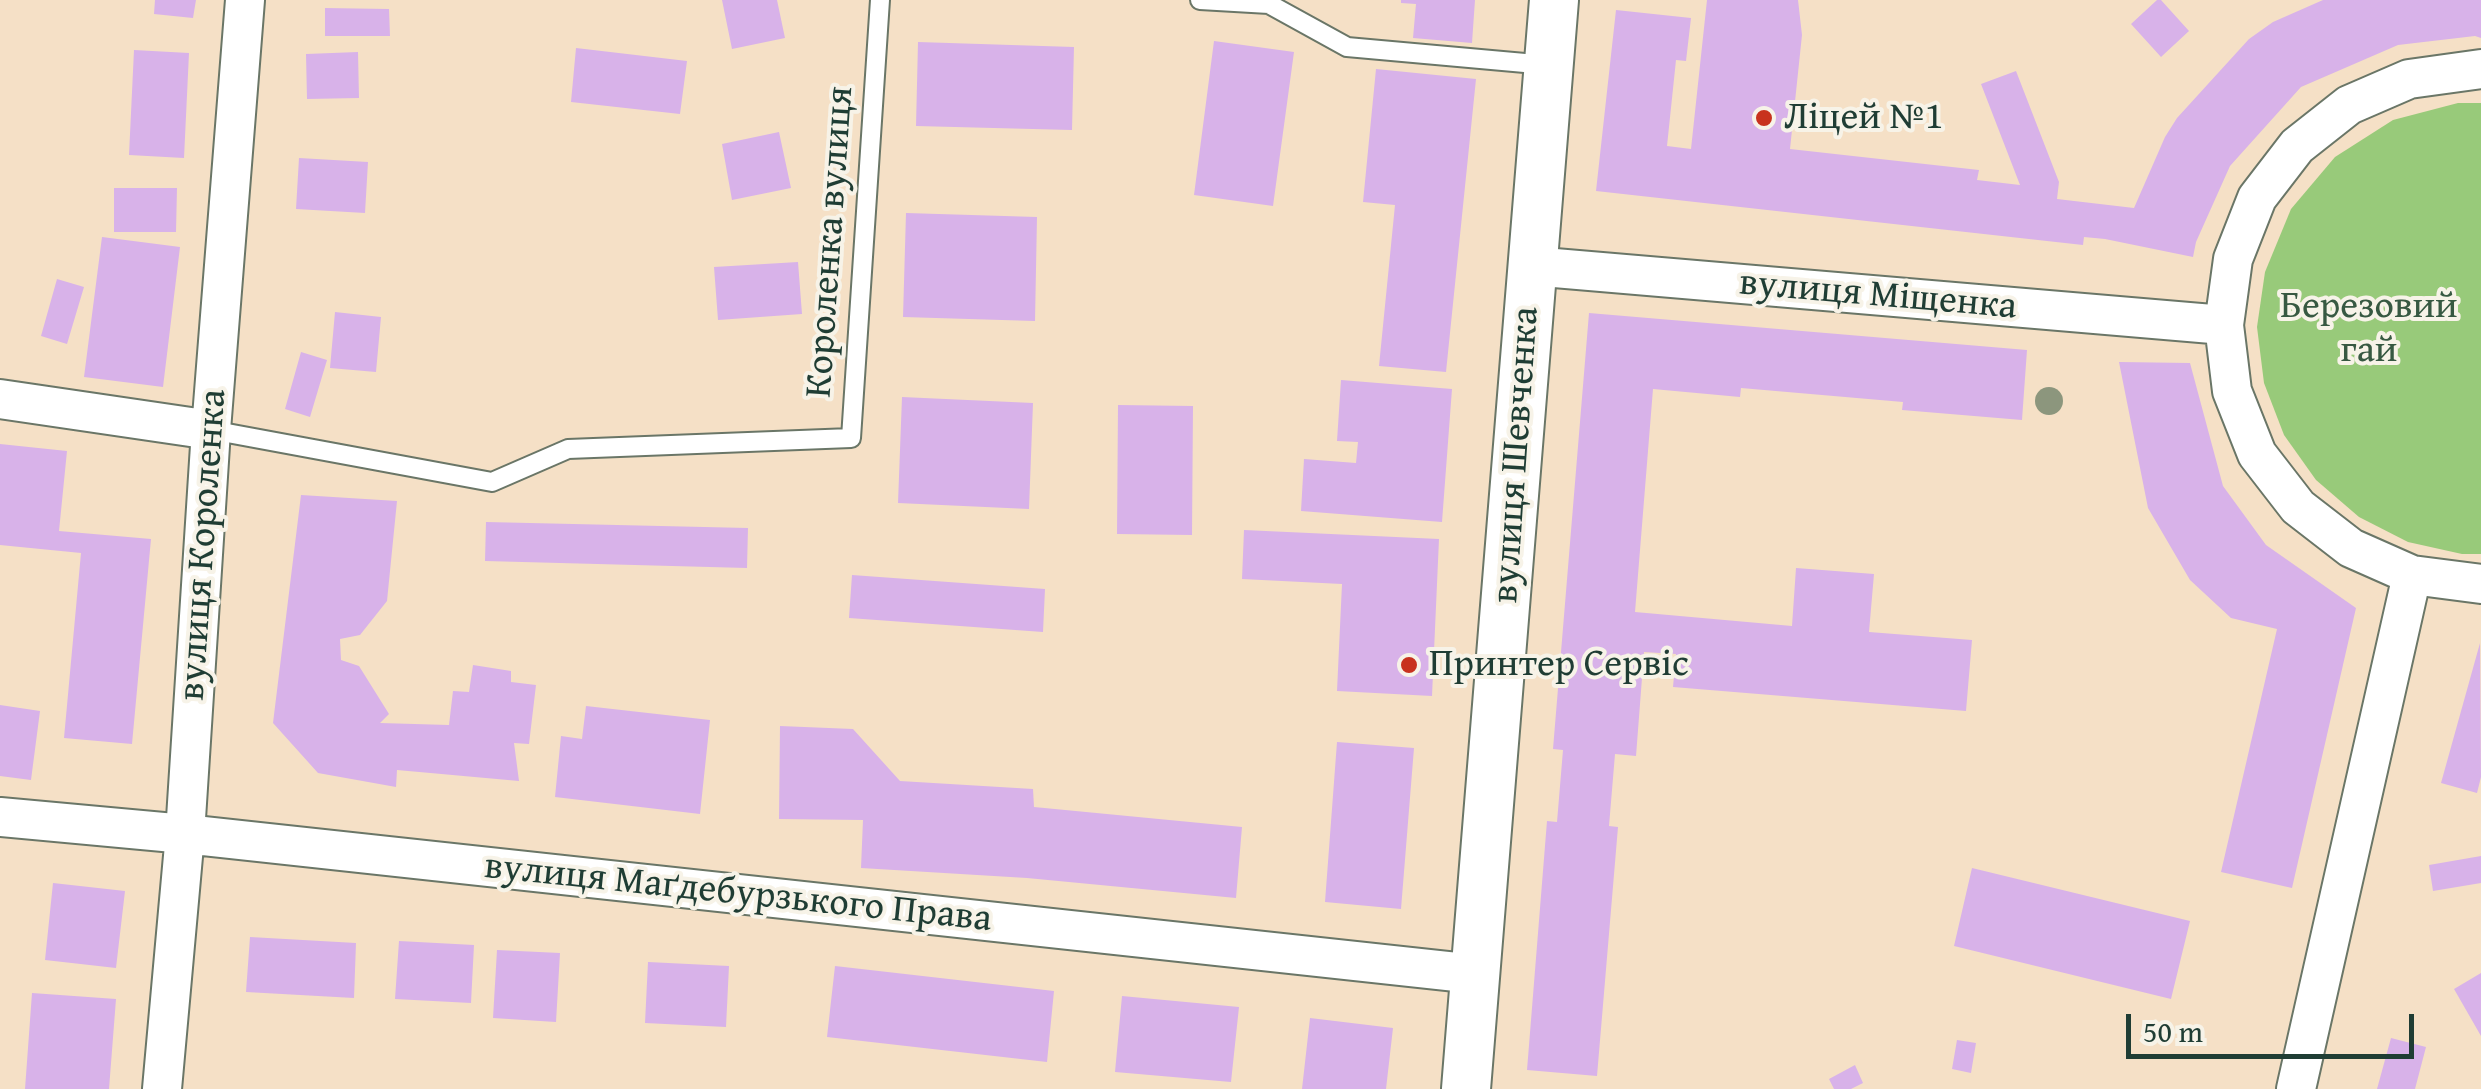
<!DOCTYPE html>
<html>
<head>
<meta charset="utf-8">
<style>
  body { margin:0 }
  #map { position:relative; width:2481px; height:1089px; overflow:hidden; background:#f5e0c6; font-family:"Gentium Book Plus",serif }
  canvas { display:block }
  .scale { position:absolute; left:2126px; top:1014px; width:288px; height:45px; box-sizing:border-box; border:5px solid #1f3d34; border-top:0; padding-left:12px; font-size:30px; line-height:35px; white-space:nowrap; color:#1f3d34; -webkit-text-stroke:8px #f7f3e8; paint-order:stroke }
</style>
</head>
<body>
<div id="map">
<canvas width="2481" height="1089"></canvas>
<div class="scale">50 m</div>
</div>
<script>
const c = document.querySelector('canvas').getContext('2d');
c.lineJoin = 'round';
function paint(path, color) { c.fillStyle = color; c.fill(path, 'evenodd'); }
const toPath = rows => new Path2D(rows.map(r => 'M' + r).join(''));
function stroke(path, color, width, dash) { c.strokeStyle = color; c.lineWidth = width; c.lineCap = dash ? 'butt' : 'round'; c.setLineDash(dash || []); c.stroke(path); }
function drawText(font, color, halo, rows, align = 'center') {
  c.font = font + ' "Gentium Book Plus",serif'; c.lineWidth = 8; c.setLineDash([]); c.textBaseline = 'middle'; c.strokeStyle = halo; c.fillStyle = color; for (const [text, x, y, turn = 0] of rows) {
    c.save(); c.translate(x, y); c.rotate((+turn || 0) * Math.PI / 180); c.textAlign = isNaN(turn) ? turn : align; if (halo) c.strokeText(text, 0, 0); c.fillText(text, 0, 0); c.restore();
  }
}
paint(toPath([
  [2458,103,2481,103,2481,554,2462,554,2408,542,2359,517,2316,480,2284,435,2264,383,2257,327,2265,272,2291,209,2335,157,2393,120]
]), '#98ca7a');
paint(toPath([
  [155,0,196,0,193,18,154,14],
  [722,0,777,0,785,38,732,49],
  [1401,0,1475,0,1472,43,1413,38,1416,4,1401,3],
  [1707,0,1798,0,1802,35,1790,149,1979,170,1977,180,2020,185,1981,84,2016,71,2059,182,2057,199,2134,208,2165,137,2177,118,2249,39,2273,22,2323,0,2481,0,2481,38,2475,36,2398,45,2301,87,2230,166,2196,242,2193,257,2105,239,2084,237,2083,245,1596,191,1616,10,1691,18,1686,61,1676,60,1667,146,1691,149],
  [2157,0,2161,0,2189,31,2161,57,2131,24],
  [325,8,389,9,390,36,325,36],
  [1214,41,1294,52,1273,206,1194,195],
  [918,42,1074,47,1072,130,916,126],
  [576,48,687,61,680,114,571,102],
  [134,50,189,53,184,158,129,155],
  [358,52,359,98,307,99,306,54],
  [1376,69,1476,79,1446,372,1379,366,1395,205,1363,202],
  [779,132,791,188,732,200,722,144],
  [299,158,368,162,365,213,296,209],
  [114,188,177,188,176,232,114,232],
  [906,213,1037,217,1035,321,903,317],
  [102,237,180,247,163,387,84,377],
  [798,262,802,314,718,320,714,267],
  [57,279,84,287,67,344,41,336],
  [335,312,381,317,376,372,330,368],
  [1589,313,2027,350,2022,420,1902,410,1903,402,1741,388,1740,397,1653,389,1635,612,1792,626,1796,568,1874,574,1869,632,1972,640,1966,711,1673,687,1676,654,1644,652,1636,756,1615,754,1609,826,1618,827,1597,1076,1527,1070,1547,821,1557,822,1563,750,1553,749],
  [301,352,327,360,310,417,285,409],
  [2119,362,2190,363,2223,486,2266,545,2356,608,2292,888,2221,872,2277,629,2231,618,2190,580,2148,508],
  [1341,380,1452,389,1442,522,1301,511,1304,459,1356,463,1358,442,1337,441],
  [902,397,1033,403,1029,509,898,503],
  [1118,405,1193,406,1192,535,1117,534],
  [0,444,67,451,59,531,151,539,132,744,64,738,81,553,0,545],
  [301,495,397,501,387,601,360,635,340,639,341,660,359,666,389,714,380,723,449,725,453,691,469,692,473,665,511,671,511,682,536,685,529,744,514,743,519,781,397,770,396,787,318,773,273,723],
  [486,522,748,528,747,568,485,561],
  [1244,530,1439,539,1432,696,1337,691,1342,584,1242,579],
  [852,575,1045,589,1043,632,849,618],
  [2480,643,2481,777,2477,793,2441,783],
  [0,705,40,711,31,780,0,776],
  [586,706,710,720,700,814,555,797,561,736,582,739],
  [780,726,853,729,900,781,1033,789,1034,807,1242,827,1236,898,1027,878,861,868,863,820,779,819],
  [1337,742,1414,748,1401,909,1325,902],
  [2481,856,2481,883,2433,891,2429,865],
  [1972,868,2190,921,2171,999,1954,946],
  [53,883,125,891,116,968,45,960],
  [250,937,356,943,354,998,246,992],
  [399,941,474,945,471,1003,395,999],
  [497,950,560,953,556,1022,493,1018],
  [648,962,729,966,726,1027,645,1023],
  [835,966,1054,991,1047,1062,827,1037],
  [2481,973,2481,1036,2454,989],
  [32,993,116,999,109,1089,25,1089],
  [1122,996,1239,1007,1231,1082,1115,1072],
  [1310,1018,1393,1028,1386,1089,1302,1089],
  [2391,1038,2426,1047,2415,1089,2377,1089],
  [1957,1040,1976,1043,1971,1073,1952,1069],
  [1855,1065,1863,1083,1851,1089,1834,1089,1829,1079]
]), '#d8b2e9');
const service = toPath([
  [1200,0,1269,4,1347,47,1547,65],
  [211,430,492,482,568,449,851,438,880,0]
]);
const minor = toPath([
  [2481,69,2409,79,2349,105,2297,146,2257,198,2233,259,2224,325,2232,391,2257,454,2298,507,2351,548,2412,575,2481,584],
  [1531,266,2224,325],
  [0,399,211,430],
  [0,817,185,834,1475,974],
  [162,1089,185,834,211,430,245,0],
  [2296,1089,2412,575]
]);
const tertiary = toPath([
  [1466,1089,1554,0]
]);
stroke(service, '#6a7667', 22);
stroke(minor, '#6a7667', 42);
stroke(tertiary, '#6a7667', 52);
stroke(service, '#fff', 18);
stroke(minor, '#fff', 38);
stroke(tertiary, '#fff', 48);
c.fillStyle = '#8c967d';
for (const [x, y] of [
  [2049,401]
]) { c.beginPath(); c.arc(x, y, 14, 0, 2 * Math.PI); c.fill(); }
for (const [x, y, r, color] of [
  [1764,118,10,"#c8321e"],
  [1409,665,10,"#c8321e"]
]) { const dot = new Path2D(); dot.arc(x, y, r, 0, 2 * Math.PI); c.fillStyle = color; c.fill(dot); stroke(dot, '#f7f3e8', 4); }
drawText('38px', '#1f3d34', '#f7f3e8', [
  ["Ліцей №1",1784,118],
  ["Принтер Сервіс",1429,665]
], 'left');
drawText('38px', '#1f3d34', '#f7f3e8', [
  ["Короленка вулиця",831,242,-86],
  ["вулиця Міщенка",1878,296,5],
  ["вулиця Шевченка",1517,455,-86],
  ["вулиця Короленка",204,545,-86],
  ["вулиця Маґдебурзького Права",738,894,6]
]);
drawText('38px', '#375942', '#f7f3e8', [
  ["Березовий",2369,307],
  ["гай",2369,351]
]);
</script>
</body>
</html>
